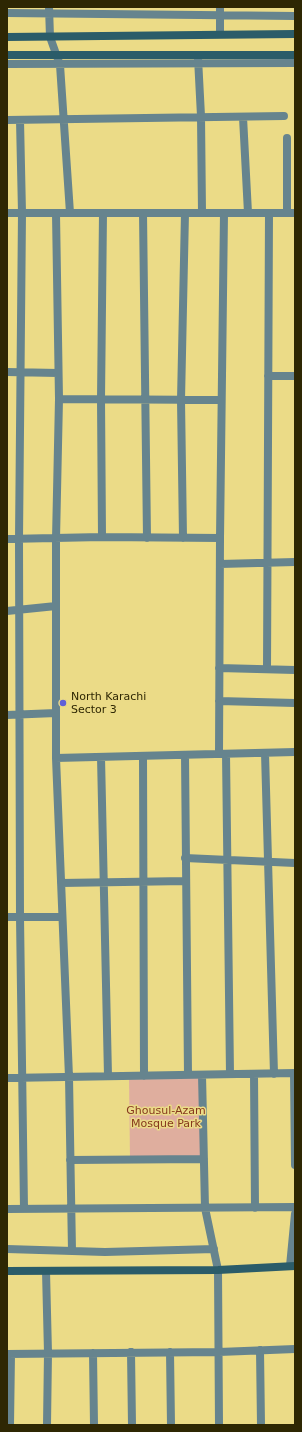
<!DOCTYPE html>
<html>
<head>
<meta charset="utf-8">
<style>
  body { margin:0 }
  #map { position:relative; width:302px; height:1432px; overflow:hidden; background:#ebdb87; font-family:"DejaVu Sans",sans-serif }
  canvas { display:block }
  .frame { position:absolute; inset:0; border:8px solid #2e2703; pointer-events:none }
</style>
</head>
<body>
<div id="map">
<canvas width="302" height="1432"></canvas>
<div class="frame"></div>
</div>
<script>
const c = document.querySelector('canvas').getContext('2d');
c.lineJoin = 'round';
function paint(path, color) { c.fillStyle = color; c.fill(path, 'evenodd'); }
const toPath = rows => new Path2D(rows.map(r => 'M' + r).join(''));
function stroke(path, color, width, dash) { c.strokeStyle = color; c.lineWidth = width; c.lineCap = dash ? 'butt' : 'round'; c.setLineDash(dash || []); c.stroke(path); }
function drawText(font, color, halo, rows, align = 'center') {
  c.font = font + ' "DejaVu Sans",sans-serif'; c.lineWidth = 3; c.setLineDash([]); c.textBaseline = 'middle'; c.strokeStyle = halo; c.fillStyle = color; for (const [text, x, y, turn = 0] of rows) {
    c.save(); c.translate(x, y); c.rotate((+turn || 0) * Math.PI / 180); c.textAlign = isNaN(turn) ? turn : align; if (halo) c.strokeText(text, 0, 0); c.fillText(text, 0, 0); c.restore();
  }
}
paint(toPath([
  [202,1075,204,1159,130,1159,129,1076]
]), '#dfae9e');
stroke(toPath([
  [49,7,50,37,60,65,70,213],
  [7,13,295,16],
  [220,34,220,7],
  [198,58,201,116,202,213],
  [7,64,295,63],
  [243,117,248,213],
  [7,120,284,116],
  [20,120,22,213,19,539,20,917,24,1209],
  [7,213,295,213],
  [143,213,147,538],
  [287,213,287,138],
  [56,214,59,399,56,539,56,758,69,1077,72,1251],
  [7,372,58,373],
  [268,376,295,376],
  [59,399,221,400],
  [102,537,101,399,103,213],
  [183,538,181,400,185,213],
  [220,538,224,213],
  [7,539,102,537,220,538,219,754],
  [220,564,295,562],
  [7,611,56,606],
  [219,668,295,670],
  [267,669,269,213],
  [219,701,295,703],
  [7,715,56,713],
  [265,753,274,1074],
  [226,754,230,1074],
  [185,755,188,1075],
  [143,756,144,1076],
  [101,757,108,1076],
  [56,758,295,752],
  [185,858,295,863],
  [61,883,186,881],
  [7,917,61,917],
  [294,1073,295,1165],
  [254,1074,255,1208],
  [202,1075,205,1208,218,1270,219,1425],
  [7,1078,295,1073],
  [70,1160,204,1159],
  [7,1209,295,1207],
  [7,1249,105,1252,214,1249],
  [290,1266,295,1214],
  [46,1271,48,1353,47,1425],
  [260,1350,261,1425],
  [131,1352,132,1425],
  [170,1352,171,1425],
  [93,1353,94,1425],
  [7,1354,219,1352,295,1349],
  [10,1425,11,1354]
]), '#66848e', 8);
stroke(toPath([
  [7,37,295,34],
  [7,55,295,55],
  [7,1271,218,1270,295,1266]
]), '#2b5c69', 8);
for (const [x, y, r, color] of [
  [63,703,4,"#5f5fd8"]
]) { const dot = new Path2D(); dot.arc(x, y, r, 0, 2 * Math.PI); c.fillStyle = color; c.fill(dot); stroke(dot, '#ebdb87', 1.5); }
drawText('11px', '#2e2703', '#ebdb87', [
  ["North Karachi",71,697],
  ["Sector 3",71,710]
], 'left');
drawText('11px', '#86381e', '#ebdb87', [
  ["Ghousul-Azam",166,1111],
  ["Mosque Park",166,1124]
]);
</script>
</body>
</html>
